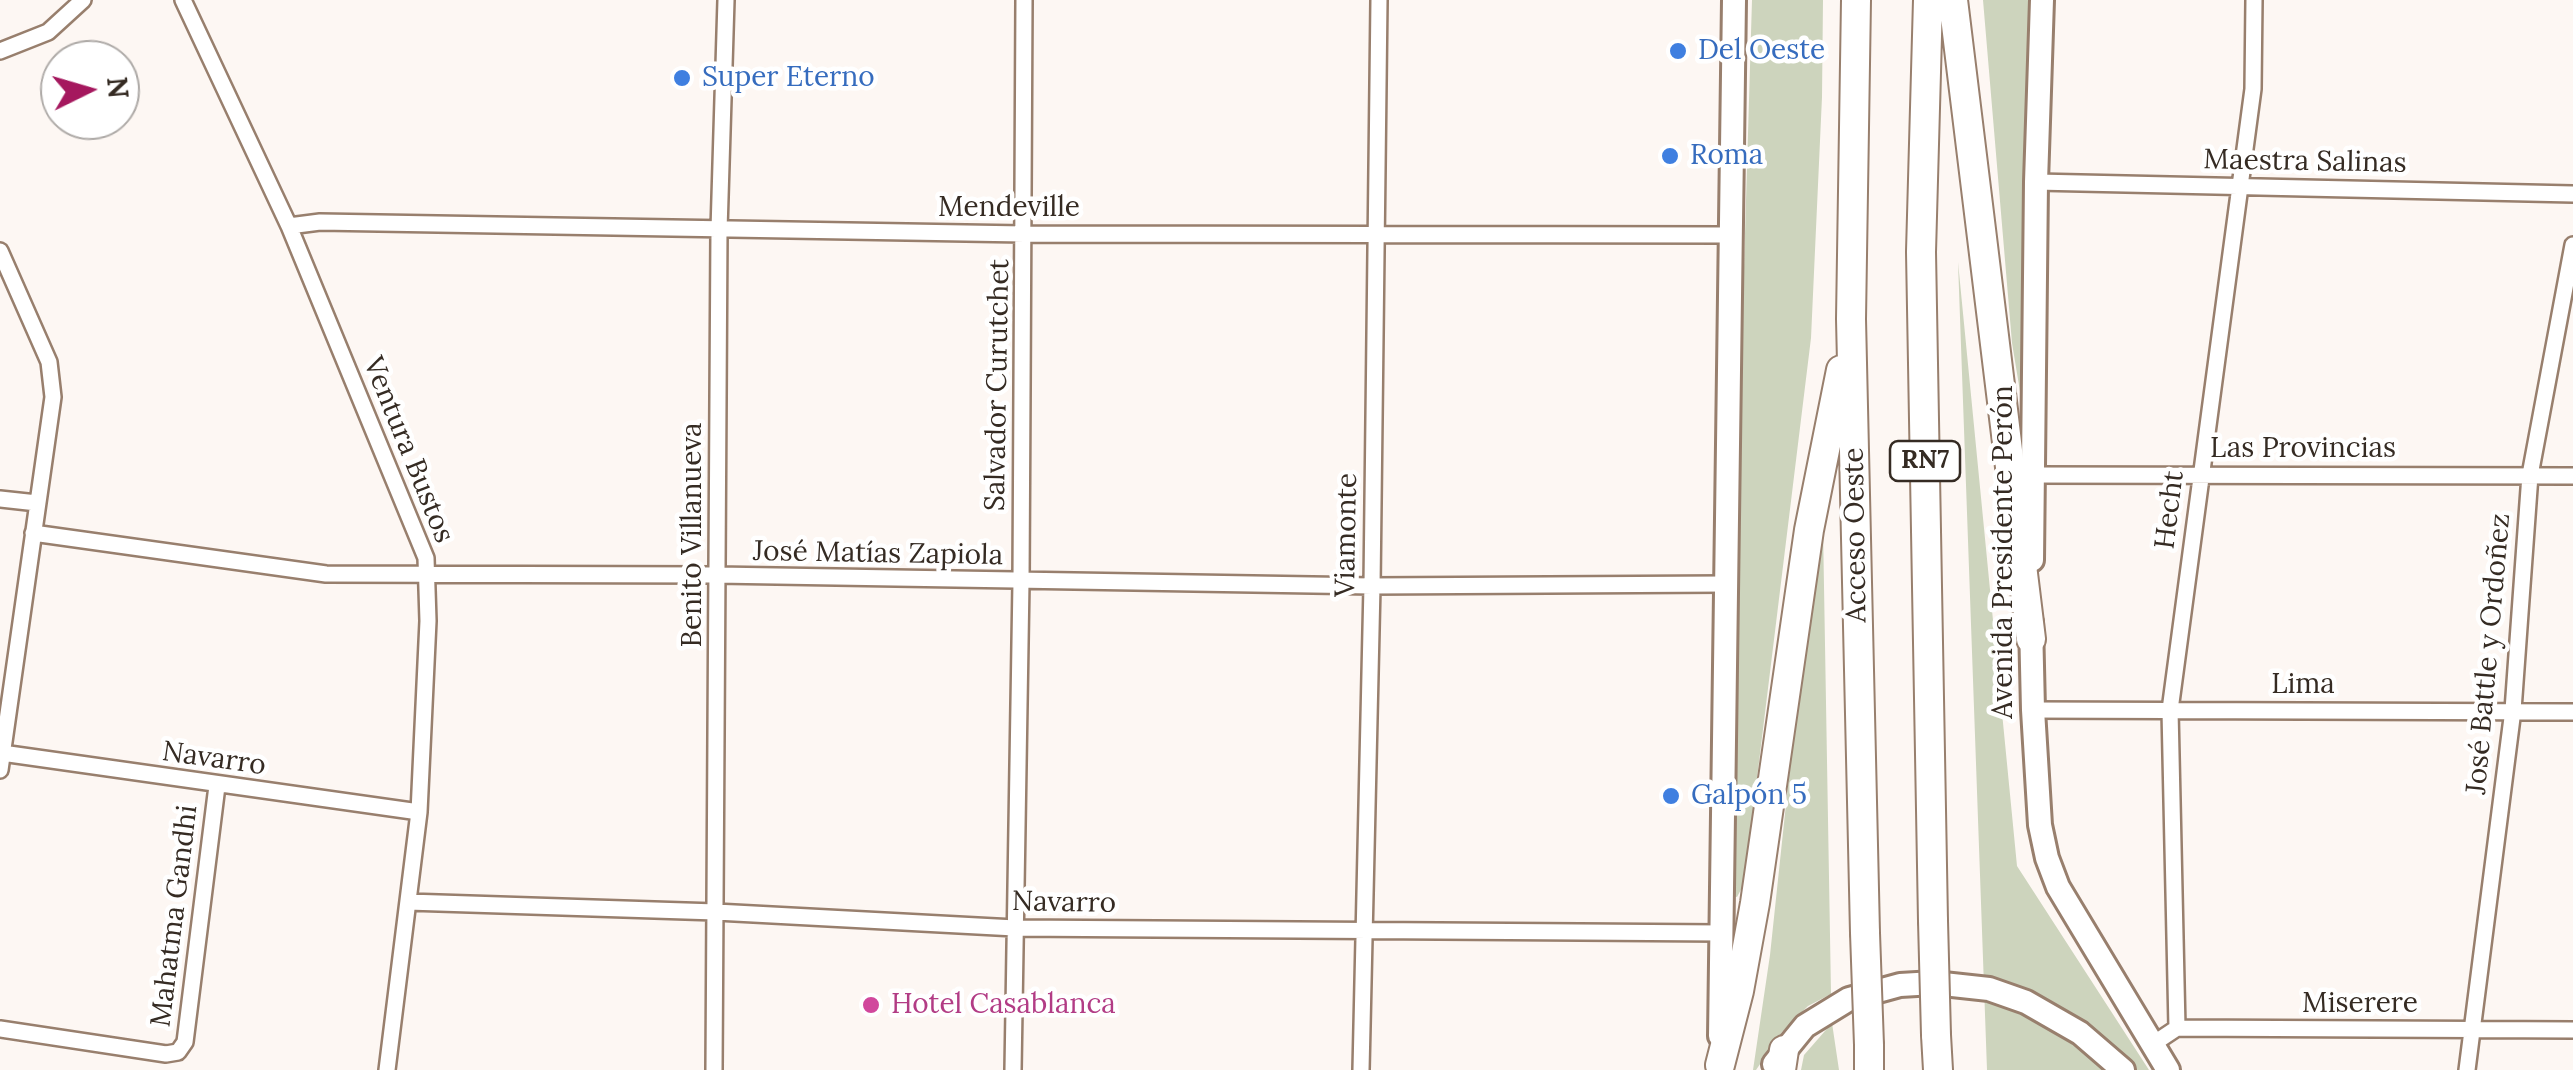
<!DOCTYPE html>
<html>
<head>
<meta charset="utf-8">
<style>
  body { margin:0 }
  #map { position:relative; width:2573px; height:1070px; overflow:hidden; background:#fdf7f3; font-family:Lora,serif }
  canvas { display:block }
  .north { position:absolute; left:40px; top:40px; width:100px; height:100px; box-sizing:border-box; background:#fff; border:2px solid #aeaaa7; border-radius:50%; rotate:85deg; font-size:28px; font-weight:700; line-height:40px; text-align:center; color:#352b23 }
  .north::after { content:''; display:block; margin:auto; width:35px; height:45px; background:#a5185e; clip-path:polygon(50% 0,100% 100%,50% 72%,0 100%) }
</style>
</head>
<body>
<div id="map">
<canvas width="2573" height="1070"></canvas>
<div class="north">N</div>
</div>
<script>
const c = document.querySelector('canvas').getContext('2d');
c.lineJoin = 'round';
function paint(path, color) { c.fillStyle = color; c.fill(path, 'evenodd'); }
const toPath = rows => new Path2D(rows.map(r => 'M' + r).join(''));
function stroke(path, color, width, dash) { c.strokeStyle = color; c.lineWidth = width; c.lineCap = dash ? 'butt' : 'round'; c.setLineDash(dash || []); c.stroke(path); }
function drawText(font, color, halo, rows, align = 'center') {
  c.font = font + ' Lora,serif'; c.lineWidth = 9; c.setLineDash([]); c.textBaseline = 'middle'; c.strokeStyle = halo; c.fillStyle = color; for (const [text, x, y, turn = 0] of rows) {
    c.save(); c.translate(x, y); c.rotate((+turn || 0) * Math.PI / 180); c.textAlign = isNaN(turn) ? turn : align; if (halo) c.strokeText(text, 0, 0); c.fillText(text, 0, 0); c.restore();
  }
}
paint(toPath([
  [1752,0,1823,0,1822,97,1811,338,1744,884,1737,897,1733,896,1741,367],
  [1983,0,2035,0,2026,428,2012,343],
  [1958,262,2017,866,2149,1070,1987,1070],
  [1823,528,1831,994,1808,1006,1782,1032,1756,1070,1753,1070,1770,955,1805,625],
  [1832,1023,1839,1070,1801,1070,1804,1055]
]), '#cdd4bd');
const street = toPath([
  [183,0,289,226,426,558,428,621,419,812,387,1070],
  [0,51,48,32,83,0],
  [2036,182,2573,194],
  [289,226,320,222,1024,234,1729,235],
  [0,251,49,362,53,397,0,770],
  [2032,475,2573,476],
  [0,499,37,503],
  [33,533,326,574,717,575,1372,586,1725,584],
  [2033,710,2573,712],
  [2,753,419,812],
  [408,902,716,912,1015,928,1721,933],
  [2177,1028,2170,710,2253,89,2254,0],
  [0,1029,166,1054,178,1052,185,1042,217,786],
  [2153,1044,2177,1028,2573,1030],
  [714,1070,719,230,726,0],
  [1013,1070,1021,582,1024,0],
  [1361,1070,1372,586,1379,0],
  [2467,1070,2513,710,2530,475,2573,245]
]);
const secondary = toPath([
  [2032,560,2036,182,2042,0],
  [2031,622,2033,710,2040,825,2047,858,2058,887,2168,1070],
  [1720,1036,1734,0],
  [1774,1064,1805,1026,1849,999,1900,985,1934,983,1989,989,2026,1002,2080,1033,2123,1070]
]);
const highway = toPath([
  [1856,0,1851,319,1865,933],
  [1928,0,1921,252,1933,921],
  [1953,0,2031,639],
  [1936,1035,1938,1070],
  [1869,1045,1869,1070],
  [1720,1065,1739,991,1755,903,1809,530,1841,370],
  [1781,1070,1784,1050]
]);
stroke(street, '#987f6d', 20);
stroke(secondary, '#987f6d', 28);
stroke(highway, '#987f6d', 32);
stroke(street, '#fff', 15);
stroke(secondary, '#fff', 22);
stroke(highway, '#fff', 28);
const highwayBridge = toPath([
  [1933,921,1936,1035],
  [1865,933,1869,1045]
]);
stroke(highwayBridge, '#987f6d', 32, []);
stroke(highwayBridge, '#fff', 28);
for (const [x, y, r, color] of [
  [1678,51,10,"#3f7fe0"],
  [682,78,10,"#3f7fe0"],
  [1670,156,10,"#3f7fe0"],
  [1671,796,10,"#3f7fe0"],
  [871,1005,10,"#d1479c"]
]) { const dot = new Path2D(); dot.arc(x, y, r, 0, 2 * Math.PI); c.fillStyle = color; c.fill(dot); stroke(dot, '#fff', 4); }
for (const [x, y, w] of [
  [1925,461,70]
]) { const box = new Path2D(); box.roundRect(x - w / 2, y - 20, w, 40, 8); c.fillStyle = '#fff'; c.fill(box); stroke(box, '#352b23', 2.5); }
drawText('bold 25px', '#352b23', null, [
  ["RN7",1925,461]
]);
drawText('28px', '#366cbe', '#fff', [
  ["Del Oeste",1698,51],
  ["Super Eterno",702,78],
  ["Roma",1690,156],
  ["Galpón 5",1691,796]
], 'left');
drawText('28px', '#352b23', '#fff', [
  ["Maestra Salinas",2305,162,1],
  ["Mendeville",1009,208],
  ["Salvador Curutchet",998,385,-89],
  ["Las Provincias",2303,449],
  ["Ventura Bustos",408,450,68],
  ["Hecht",2170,510,-83],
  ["Benito Villanueva",693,535,-90],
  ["Viamonte",1347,535,-89],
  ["Acceso Oeste",1856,535,-91],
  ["Avenida Presidente Perón",2004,552,-90],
  ["José Matías Zapiola",878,554,1],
  ["José Battle y Ordoñez",2489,654,-85],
  ["Lima",2303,685],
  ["Navarro",214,759,8],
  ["Navarro",1064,903,1],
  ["Mahatma Gandhi",175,916,-83],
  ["Miserere",2360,1004]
]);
drawText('28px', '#b23c85', '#fff', [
  ["Hotel Casablanca",891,1005]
], 'left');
</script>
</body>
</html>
